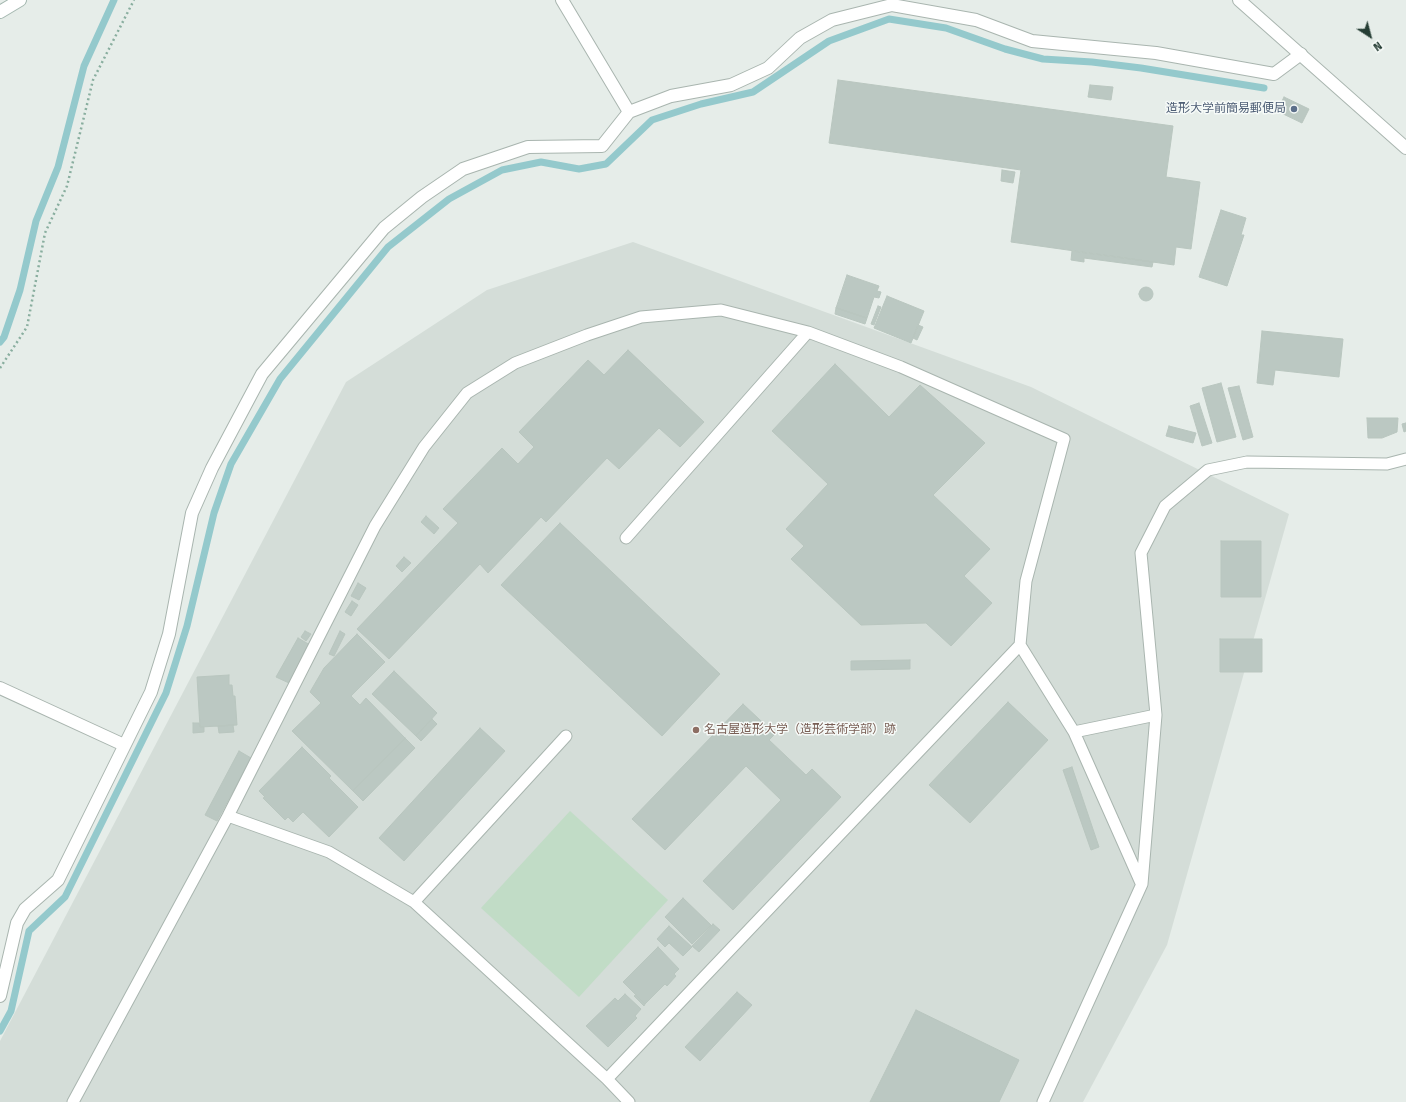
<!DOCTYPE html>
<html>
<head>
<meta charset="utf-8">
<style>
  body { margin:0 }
  #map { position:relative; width:1406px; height:1102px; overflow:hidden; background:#e6ede9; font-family:"Fira Sans",sans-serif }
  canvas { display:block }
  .north { position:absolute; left:1350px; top:16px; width:40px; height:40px; -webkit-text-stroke:3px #f6faf8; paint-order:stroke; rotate:144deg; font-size:11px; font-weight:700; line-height:16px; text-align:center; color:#263e35 }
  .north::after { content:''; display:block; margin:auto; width:14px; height:18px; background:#263e35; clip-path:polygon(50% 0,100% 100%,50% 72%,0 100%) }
</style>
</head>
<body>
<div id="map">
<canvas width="1406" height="1102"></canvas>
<div class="north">N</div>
</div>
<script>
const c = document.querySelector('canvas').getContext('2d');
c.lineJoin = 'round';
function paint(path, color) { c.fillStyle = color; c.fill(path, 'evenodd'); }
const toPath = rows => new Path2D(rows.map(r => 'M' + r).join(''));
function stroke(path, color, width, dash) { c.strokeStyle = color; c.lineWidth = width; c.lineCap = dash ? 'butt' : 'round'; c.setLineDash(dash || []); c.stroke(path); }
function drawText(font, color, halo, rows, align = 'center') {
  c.font = font + ' "Fira Sans","Noto Sans JP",sans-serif'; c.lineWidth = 3; c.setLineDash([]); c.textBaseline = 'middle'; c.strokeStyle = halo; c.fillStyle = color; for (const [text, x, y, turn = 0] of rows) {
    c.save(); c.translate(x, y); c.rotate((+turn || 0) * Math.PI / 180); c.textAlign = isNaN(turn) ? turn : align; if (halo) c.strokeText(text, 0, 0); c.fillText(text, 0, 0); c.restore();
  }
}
paint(toPath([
  [633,242,1031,387,1289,514,1167,945,1083,1102,0,1102,0,1041,346,382,487,290]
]), '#d4ddd8');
paint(toPath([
  [570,811,668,900,579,997,481,908]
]), '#c1dcc6');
stroke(toPath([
  [0,342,4,337,20,290,36,221,58,167,84,66,114,0],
  [0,1031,11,1011,29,931,65,897,166,693,187,626,214,513,231,464,280,379,388,247,449,199,502,170,541,162,579,169,606,164,652,120,701,104,753,92,829,41,889,19,946,28,1005,49,1043,59,1092,62,1141,68,1264,88]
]), '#94c9cc', 7);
const building = toPath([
  [838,80,1173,126,1166,177,1200,182,1191,249,1176,247,1174,265,1011,242,1021,170,829,143,838,80],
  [1090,85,1113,87,1111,100,1088,97,1090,85],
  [1284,97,1309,109,1302,123,1277,111,1284,97],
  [1002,170,1015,172,1013,183,1001,181,1002,170],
  [1221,210,1246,218,1241,235,1244,235,1227,286,1199,277,1221,210],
  [1072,251,1153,262,1152,267,1084,258,1084,262,1071,260,1072,251],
  [847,275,879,286,877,291,881,292,879,298,874,297,867,318,836,308,847,275],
  '1139 294a7 7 0 1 1 14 0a7 7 0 1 1-14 0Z',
  [887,296,924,311,911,343,874,328,887,296],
  [878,306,881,307,874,325,871,324,878,306],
  [836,308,867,318,865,324,835,314,836,308],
  [918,325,923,327,917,340,913,338,918,325],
  [1262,331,1343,339,1339,377,1275,370,1273,385,1257,383,1262,331],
  [628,350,704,422,680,447,659,428,619,469,607,458,546,522,541,517,488,573,480,564,389,659,357,629,458,523,443,509,502,448,518,464,534,447,519,432,588,360,604,375,628,350],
  [835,364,889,417,920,385,985,443,933,495,990,549,964,576,992,603,951,646,926,623,861,625,791,559,804,546,786,529,828,484,772,431,835,364],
  [1221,383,1236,437,1217,442,1202,388,1221,383],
  [1239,386,1253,437,1243,440,1228,388,1239,386],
  [1199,403,1212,443,1202,446,1190,406,1199,403],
  [1367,418,1398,418,1397,432,1382,438,1368,438,1367,418],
  [1406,423,1406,431,1404,432,1402,424,1406,423],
  [1169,426,1196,433,1193,443,1166,436,1169,426],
  [426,516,439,528,434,534,421,522,426,516],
  [560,523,720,674,662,736,501,585,560,523],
  [1221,541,1261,541,1261,597,1221,597,1221,541],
  [404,557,411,563,402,572,396,566,404,557],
  [358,583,366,588,359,600,351,596,358,583],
  [352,601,358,605,351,616,345,612,352,601],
  [305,631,311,634,306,641,301,637,305,631],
  [340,631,345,634,334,656,329,654,340,631],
  [357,634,385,662,351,696,360,705,366,698,405,738,353,791,292,731,321,703,310,692,324,668,357,634],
  [298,638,310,645,289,683,276,677,298,638],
  [1220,639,1262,639,1262,672,1220,672,1220,639],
  [910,660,910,669,851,670,851,661,910,660],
  [394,671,437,713,416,736,372,694,394,671],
  [229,675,229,685,232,685,233,696,235,696,237,725,200,727,197,677,229,675],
  [1008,702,1048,740,970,823,929,785,1008,702],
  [743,704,775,734,769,740,806,775,812,769,841,797,733,910,703,881,781,800,746,766,665,850,632,819,743,704],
  [432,719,437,724,421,741,416,736,432,719],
  [193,723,199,723,200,727,204,727,204,732,193,733,193,723],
  [233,725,234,732,219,733,218,726,233,725],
  [480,728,505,751,404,861,379,838,480,728],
  [405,738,415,748,363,801,353,791,405,738],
  [302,747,331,776,329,778,358,807,329,837,303,812,293,822,288,817,285,820,263,798,265,797,259,791,302,747],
  [239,751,251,758,217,821,205,815,239,751],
  [1072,767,1099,847,1091,850,1063,770,1072,767],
  [683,898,711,925,692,944,665,917,683,898],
  [713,924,720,930,699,952,692,946,713,924],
  [669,926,692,947,683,956,669,943,665,947,657,939,669,926],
  [658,947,679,969,674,974,676,976,667,986,665,984,645,1004,623,982,658,947],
  [737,992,752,1005,700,1061,685,1047,737,992],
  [625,994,641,1009,635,1016,637,1018,608,1047,586,1026,615,998,618,1001,625,994],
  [636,995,645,1004,644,1006,634,996,636,995],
  [916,1010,1019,1060,999,1102,870,1102,916,1010]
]);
paint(building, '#bbc8c2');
stroke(building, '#b9c6bf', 1);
const service = toPath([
  [626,538,808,332],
  [1074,732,1141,883],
  [228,816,329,852,414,902,607,1079,629,1102],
  [414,902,566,736],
  [607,1079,1020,645],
  [73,1102,228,816,375,526,424,447,467,393,515,363,587,335,641,317,721,310,808,332,901,367,1064,439,1026,581,1020,645,1074,732,1156,715],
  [1043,1102,1142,884,1156,715,1141,553,1165,506,1208,470,1247,462,1387,464,1406,459]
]);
const minor = toPath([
  [562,0,629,112],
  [0,688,124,745],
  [0,996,17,923,25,909,58,880,151,692,169,634,192,513,212,468,262,374,384,228,422,197,463,169,528,147,602,146,629,112,671,96,731,85,768,68,800,38,832,20,892,5,976,20,1032,41,1156,53,1274,74,1301,54]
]);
const tertiary = toPath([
  [1239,0,1406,148]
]);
const secondary = toPath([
  [0,12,20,0]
]);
stroke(service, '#a9b5af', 13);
stroke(minor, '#a9b5af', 14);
stroke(tertiary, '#a9b5af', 14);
stroke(secondary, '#a5b8b0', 14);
stroke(toPath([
  [0,368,27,327,45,233,67,186,93,80,134,0]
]), '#89ae9f', 2.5, [2, 3]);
stroke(service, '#fff', 11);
stroke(minor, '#fff', 12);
stroke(tertiary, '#fff', 12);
stroke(secondary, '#fff', 12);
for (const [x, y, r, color] of [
  [1294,109,4,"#5c6f8a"],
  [696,730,4,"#8d6e63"]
]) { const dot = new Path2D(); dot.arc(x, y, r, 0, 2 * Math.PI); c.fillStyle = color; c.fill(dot); stroke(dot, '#f6faf8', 1.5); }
drawText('12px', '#4e5e75', '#f6faf8', [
  ["造形大学前簡易郵便局",1286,109]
], 'right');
drawText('12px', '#785e54', '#f6faf8', [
  ["名古屋造形大学（造形芸術学部）跡",704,730]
], 'left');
</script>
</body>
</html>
